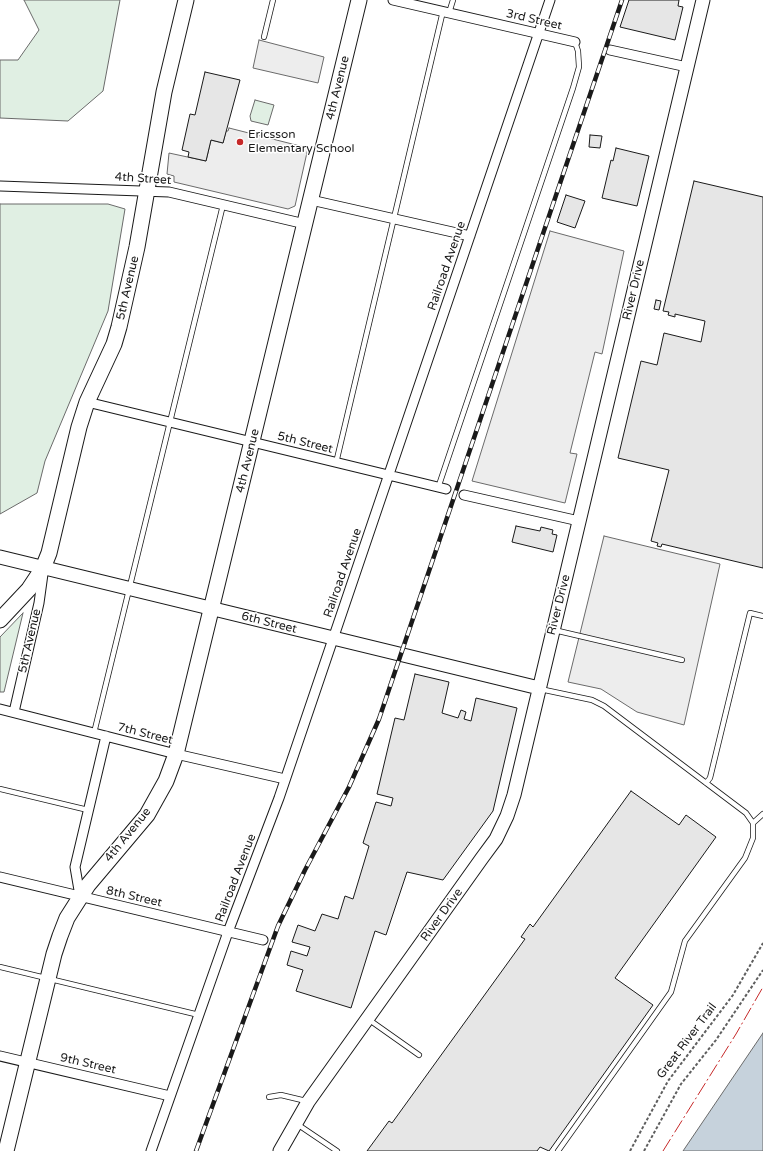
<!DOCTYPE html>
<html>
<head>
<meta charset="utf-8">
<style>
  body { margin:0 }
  canvas { display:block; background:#fff }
</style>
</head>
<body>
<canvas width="763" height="1151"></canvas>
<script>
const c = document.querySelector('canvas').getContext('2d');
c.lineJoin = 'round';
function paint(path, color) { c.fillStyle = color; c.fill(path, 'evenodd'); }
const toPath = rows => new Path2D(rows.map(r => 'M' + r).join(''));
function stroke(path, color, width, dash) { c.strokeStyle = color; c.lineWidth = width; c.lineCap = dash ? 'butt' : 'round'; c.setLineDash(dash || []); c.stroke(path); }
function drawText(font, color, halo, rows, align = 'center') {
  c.font = font + ' "Varela Round",sans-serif'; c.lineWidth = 3; c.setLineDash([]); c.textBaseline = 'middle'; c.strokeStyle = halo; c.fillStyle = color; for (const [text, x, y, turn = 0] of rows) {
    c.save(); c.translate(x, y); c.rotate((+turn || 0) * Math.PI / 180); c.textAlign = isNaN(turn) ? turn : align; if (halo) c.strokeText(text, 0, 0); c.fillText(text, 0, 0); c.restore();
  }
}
const green = toPath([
  [24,0,120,0,103,91,68,121,0,118,0,60,18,60,39,30,24,0],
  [255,100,274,105,268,125,251,121,250,116,255,100],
  [0,204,108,204,125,209,108,311,45,461,37,493,0,514,0,204],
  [23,613,4,692,0,692,0,637,23,613]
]);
paint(green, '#e0efe3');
stroke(green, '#6a6a6a', 1);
const parking = toPath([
  [259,40,324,57,318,83,253,68,259,40],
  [229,128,308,148,295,206,288,209,174,182,174,176,167,174,169,153,206,161,211,140,223,143,226,131,228,131,229,128],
  [550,231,624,251,602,354,595,352,570,453,577,454,565,503,472,481,550,231],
  [604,536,720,564,684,725,637,712,601,689,568,682,604,536]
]);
paint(parking, '#ededed');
stroke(parking, '#6a6a6a', 1);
const water = toPath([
  [763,1033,763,1151,683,1151,763,1033]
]);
paint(water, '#c6d2dc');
stroke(water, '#6a6a6a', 1);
const building = toPath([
  [629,0,679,0,678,6,683,7,675,40,620,27,629,0],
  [205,72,240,80,223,143,211,140,206,161,188,157,189,152,182,150,190,114,195,115,205,72],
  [590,135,602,136,600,148,589,147,590,135],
  [616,148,649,156,637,206,602,198,611,160,613,161,616,148],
  [694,181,763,197,763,568,662,544,661,547,657,546,658,543,651,541,669,470,618,458,641,361,657,365,664,333,701,342,705,321,675,314,675,317,668,315,669,312,663,311,694,181],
  [566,195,585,201,575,228,557,222,566,195],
  [656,300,661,301,659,310,654,309,656,300],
  [516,526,540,531,541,527,553,530,552,534,557,535,553,552,512,542,516,526],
  [415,674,449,682,442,713,458,718,461,710,466,712,464,719,471,721,476,698,517,708,493,811,443,880,407,872,386,935,375,931,351,1008,296,991,303,970,287,965,291,951,307,956,310,947,292,942,298,925,315,931,322,914,338,919,345,896,353,899,369,846,363,843,376,802,391,806,393,798,377,794,395,718,404,720,415,674],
  [631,791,679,825,686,815,716,837,615,978,653,1005,549,1151,540,1147,537,1151,367,1151,389,1121,392,1123,525,939,521,937,530,924,533,927,631,791]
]);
paint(building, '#e6e6e6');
stroke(building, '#1a1a1a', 1);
const lane = toPath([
  [449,13,453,0],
  [264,37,273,0],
  [336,463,443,11],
  [438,488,573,88,579,67,578,51,575,42],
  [554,630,682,660],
  [540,689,592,700,604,706,746,813,753,823,753,838,745,858,685,941,671,992,558,1151],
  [94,733,223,205],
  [706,783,710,778,750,613,763,616],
  [0,789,88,810],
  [753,823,763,814],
  [0,967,199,1015],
  [368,1019,419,1055],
  [269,1097,281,1095,306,1101],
  [297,1124,337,1151]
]);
const street = toPath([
  [393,0,575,42],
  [610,50,687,67],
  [0,186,169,192,305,224],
  [311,200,470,236],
  [87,402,446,489],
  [464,495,579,521],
  [0,709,176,754,285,779],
  [14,712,39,603,43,574],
  [0,877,263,940],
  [80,896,75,867,106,736],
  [0,1056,170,1096],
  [151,1151,228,932,279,798,550,0]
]);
const secondary = toPath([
  [0,557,539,688],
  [280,1151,308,1102,482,858,496,839,507,816,514,795,703,0]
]);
const primary = toPath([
  [0,620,29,589,43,568,49,553,79,427,87,402,114,344,119,327,137,247,164,92,186,0],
  [6,1151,54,954,60,936,67,918,88,885,147,815,166,781,176,754,359,0]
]);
stroke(lane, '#1a1a1a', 6);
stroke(street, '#1a1a1a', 11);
stroke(secondary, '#1a1a1a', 15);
stroke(primary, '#1a1a1a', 17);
stroke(toPath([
  [630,1151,668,1081,733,995,763,943],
  [644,1151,681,1084,716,1040,763,970]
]), '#5f5f5f', 2, [3, 2]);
stroke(lane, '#fff', 4.5);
stroke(street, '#fff', 9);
stroke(secondary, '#fff', 13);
stroke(primary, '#fff', 15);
const rail = toPath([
  [196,1151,278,926,305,870,349,787,379,719,622,0]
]);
stroke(rail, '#1a1a1a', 4.5);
stroke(rail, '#fff', 3, [9]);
stroke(toPath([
  [663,1151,736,1034,763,987]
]), '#c62828', 1, [14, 3, 2, 3]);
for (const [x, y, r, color] of [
  [240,142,4,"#c62828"]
]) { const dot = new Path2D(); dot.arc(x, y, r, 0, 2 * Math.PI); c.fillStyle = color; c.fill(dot); stroke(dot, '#fff', 1.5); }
drawText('12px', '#1a1a1a', '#fff', [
  ["3rd Street",534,20,13],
  ["4th Avenue",338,88,-76],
  ["4th Street",143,179,4],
  ["Railroad Avenue",447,266,-71],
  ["5th Avenue",128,288,-77],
  ["River Drive",634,290,-77],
  ["5th Street",305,443,14],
  ["4th Avenue",248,461,-76],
  ["Railroad Avenue",343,573,-71],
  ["River Drive",559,605,-76],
  ["6th Street",269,623,14],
  ["5th Avenue",30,641,-77],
  ["7th Street",145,734,14],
  ["4th Avenue",128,835,-51],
  ["Railroad Avenue",236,878,-69],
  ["8th Street",134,897,13],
  ["River Drive",442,915,-54],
  ["Great River Trail",687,1041,-53],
  ["9th Street",88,1064,13]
]);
drawText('12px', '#1a1a1a', '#fff', [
  ["Ericsson",248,135],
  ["Elementary School",248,149]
], 'left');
</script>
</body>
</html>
